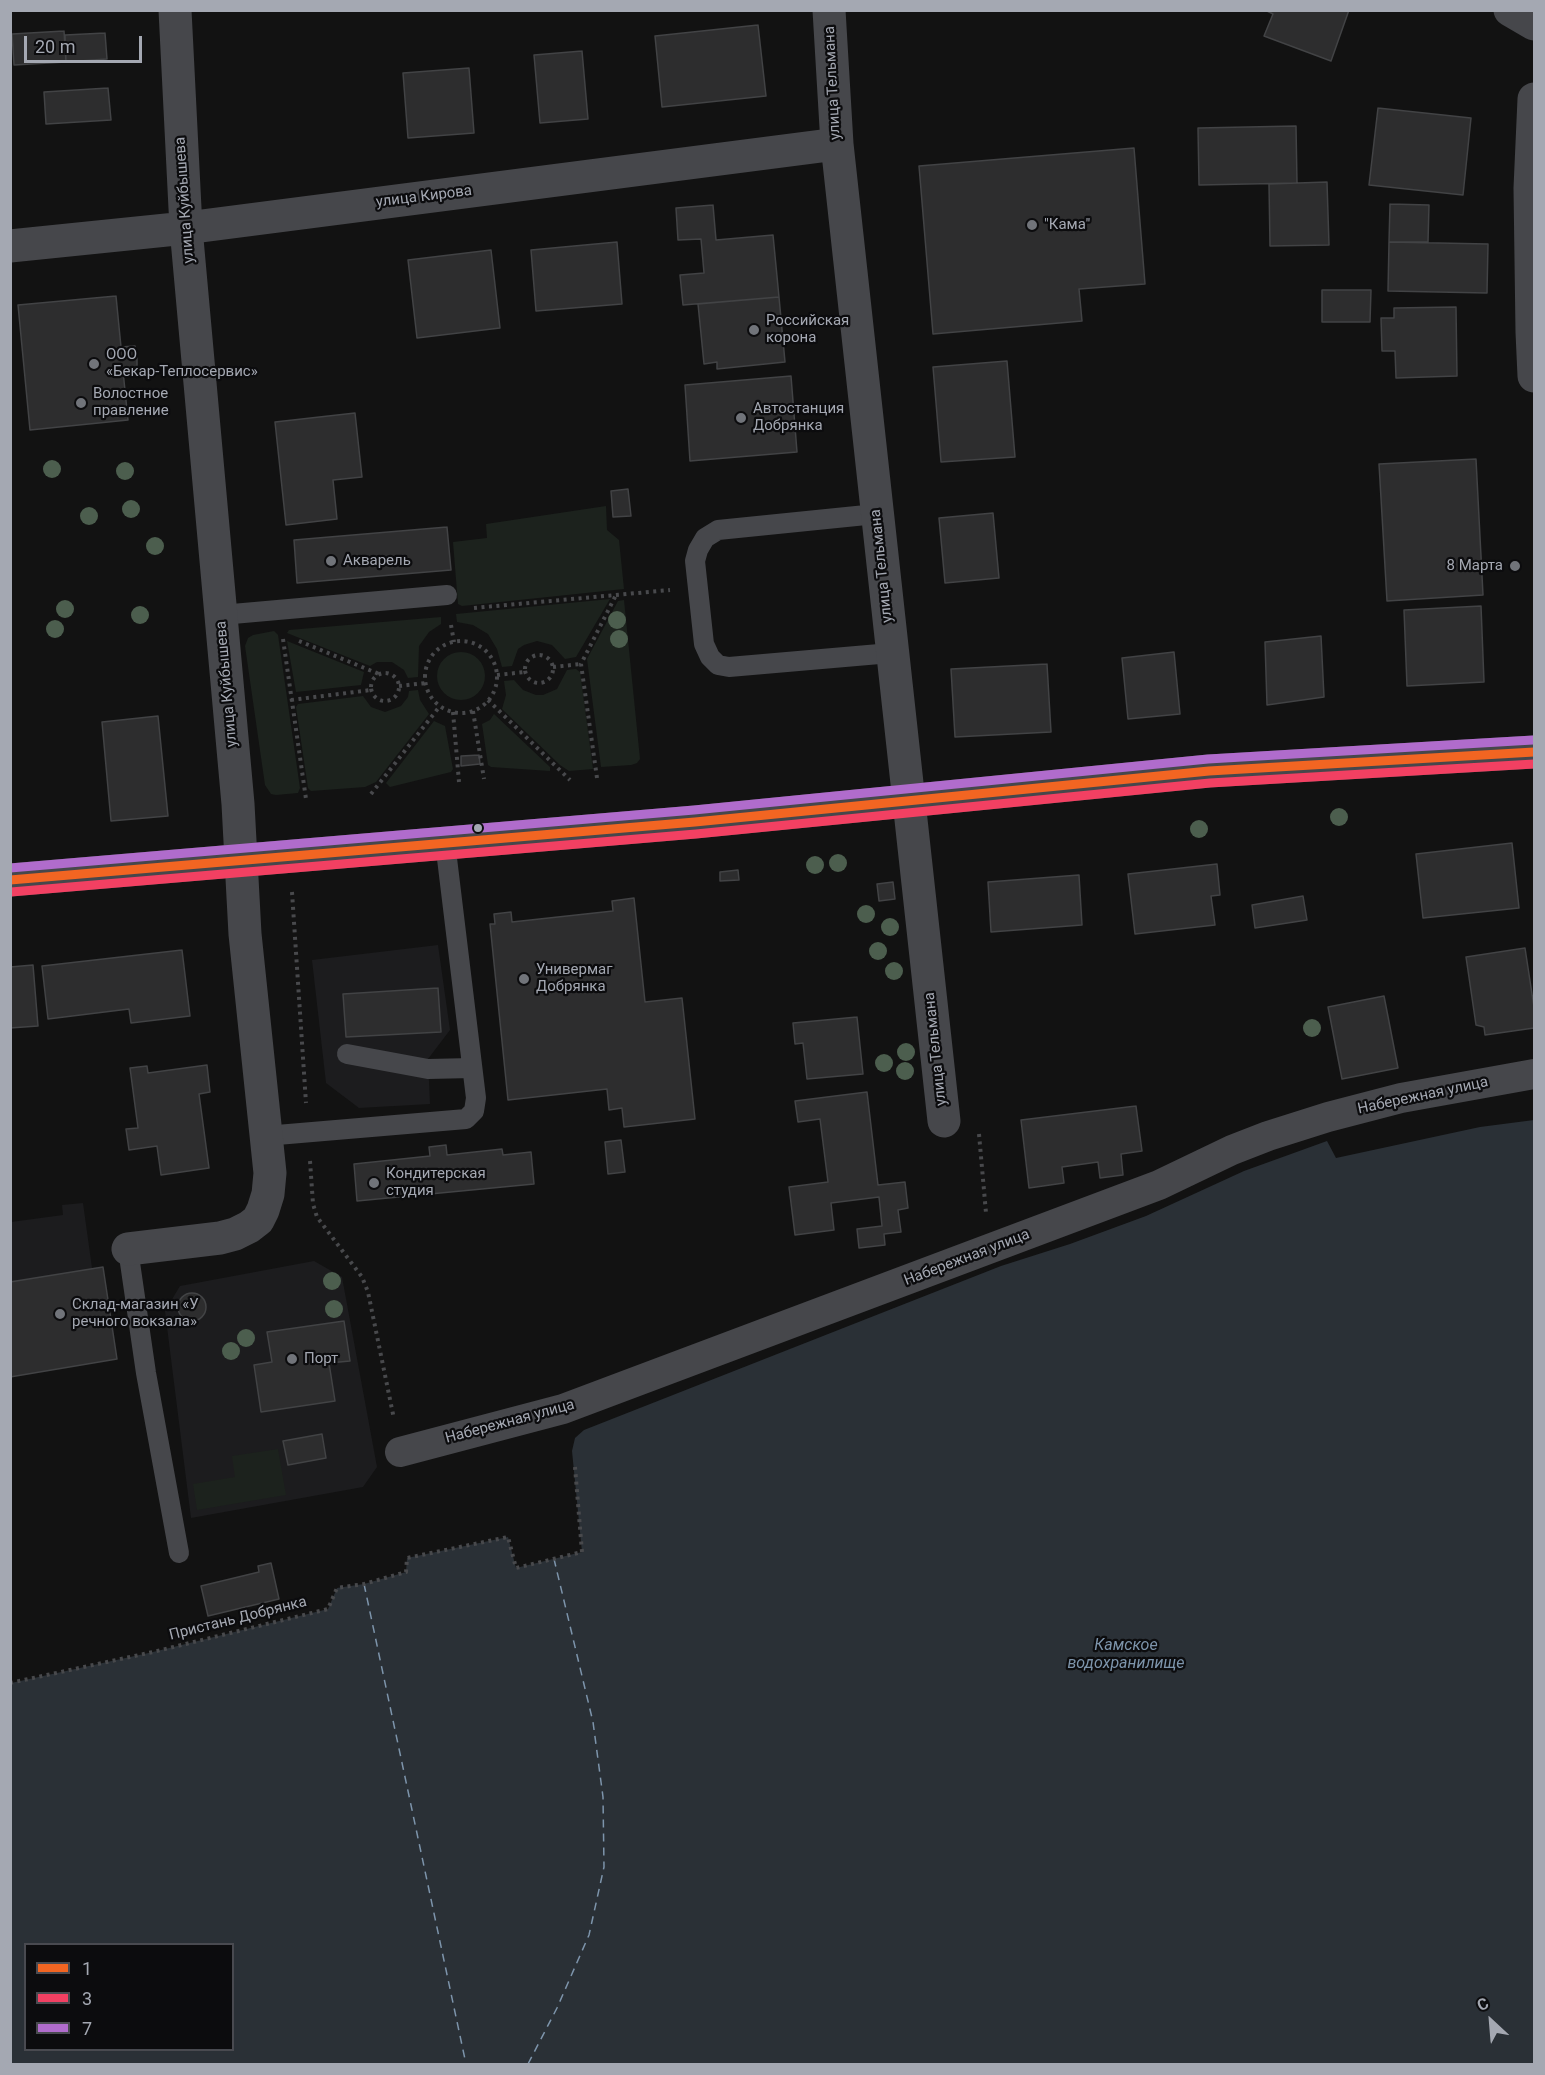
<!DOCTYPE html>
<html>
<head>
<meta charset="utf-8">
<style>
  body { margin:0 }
  #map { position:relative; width:1545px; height:2075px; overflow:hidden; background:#121212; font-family:Roboto,sans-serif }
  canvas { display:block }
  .frame { position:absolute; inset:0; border:12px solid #a4a8b2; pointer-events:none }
  .legend { position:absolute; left:24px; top:1943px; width:210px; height:108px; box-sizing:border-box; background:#0c0c0e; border:2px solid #494a50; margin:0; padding:8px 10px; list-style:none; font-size:18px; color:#a4a8b2 }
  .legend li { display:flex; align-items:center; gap:12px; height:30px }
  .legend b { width:30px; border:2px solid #494a50 }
  .north { position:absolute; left:1461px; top:1991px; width:60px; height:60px; -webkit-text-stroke:4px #0c0c0e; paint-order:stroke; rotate:334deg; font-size:16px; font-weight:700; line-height:24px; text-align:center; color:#a4a8b2 }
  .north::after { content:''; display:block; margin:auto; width:21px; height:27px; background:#a4a8b2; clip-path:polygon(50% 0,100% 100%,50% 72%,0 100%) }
  .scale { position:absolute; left:24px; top:36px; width:118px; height:27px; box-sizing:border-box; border:3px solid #a4a8b2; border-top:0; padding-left:8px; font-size:18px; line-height:21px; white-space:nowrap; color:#a4a8b2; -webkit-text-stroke:4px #0c0c0e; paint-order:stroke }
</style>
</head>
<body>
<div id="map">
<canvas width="1545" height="2075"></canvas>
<div class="frame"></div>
<ul class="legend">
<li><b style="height:8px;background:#f26522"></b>1</li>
<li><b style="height:8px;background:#f24062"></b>3</li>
<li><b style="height:8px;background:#b06ccc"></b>7</li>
</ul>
<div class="north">С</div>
<div class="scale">20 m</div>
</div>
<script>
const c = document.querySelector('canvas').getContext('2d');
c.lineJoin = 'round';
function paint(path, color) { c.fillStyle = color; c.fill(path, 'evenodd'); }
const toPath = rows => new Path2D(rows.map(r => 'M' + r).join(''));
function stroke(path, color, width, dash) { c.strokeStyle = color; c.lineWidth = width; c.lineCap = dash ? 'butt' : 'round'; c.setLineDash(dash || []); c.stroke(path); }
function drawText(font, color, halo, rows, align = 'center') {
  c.font = font + ' Roboto,sans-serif'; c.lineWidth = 4.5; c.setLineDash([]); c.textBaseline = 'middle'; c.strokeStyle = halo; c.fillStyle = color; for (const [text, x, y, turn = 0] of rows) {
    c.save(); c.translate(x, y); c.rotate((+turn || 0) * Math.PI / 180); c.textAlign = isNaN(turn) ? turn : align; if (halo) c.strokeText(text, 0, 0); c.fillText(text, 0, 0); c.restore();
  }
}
paint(toPath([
  [438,945,450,1030,428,1059,430,1104,359,1108,326,1083,312,960],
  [83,1203,92,1268,103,1267,117,1359,11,1377,11,1222,63,1215,62,1205],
  [314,1261,342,1277,377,1467,363,1487,191,1518,165,1311,180,1286]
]), '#1c1c1e');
paint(toPath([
  [606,506,607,530,619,540,624,589,462,606,458,604,453,542,487,538,486,524],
  [610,599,576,657,565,659,552,645,537,641,524,645,518,649,512,666,502,667,497,649,488,634,473,625,457,622,456,614],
  [624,600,640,759,637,763,631,765,601,767,587,659,618,601],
  [441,617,441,624,429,632,419,646,418,677,408,678,404,670,392,662,377,662,370,666,287,633,289,630],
  [274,631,278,635,300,788,298,793,276,795,271,794,265,785,245,646,248,638,253,635],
  [287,641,364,672,361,685,296,692],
  '437 676a24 24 0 1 1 48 0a24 24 0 1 1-48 0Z',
  [576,669,580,672,593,769,569,771,560,765,502,709,506,695,504,681,514,680,523,690,536,695,543,695,557,689,567,670],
  [418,690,420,700,429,714,376,782,365,787,311,791,308,788,296,707,298,704,363,696,371,707,385,712,401,706,408,697,409,691],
  [494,714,550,767,550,771,491,767,488,765,482,724,490,720],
  [434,721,445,726,453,769,451,772,390,787,386,783],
  [278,1449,286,1495,197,1510,193,1484,235,1477,232,1456]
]), '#1c221d');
paint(toPath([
  [1534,1120,1534,2064,11,2064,11,1683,153,1652,328,1609,337,1588,364,1584,406,1572,407,1558,508,1537,516,1568,582,1552,572,1451,575,1438,584,1430,1001,1266,1070,1244,1146,1216,1244,1171,1327,1141,1336,1158,1480,1127],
  [26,1944,232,1944,232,2050,26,2050]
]), '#2a3036');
stroke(toPath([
  [364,1584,466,2064],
  [528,2064,557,2008,589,1935,604,1867,603,1797,593,1722,554,1559]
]), '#7d94ab', 1.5, [8, 6]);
const building = toPath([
  [1265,10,1349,10,1331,61,1264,36,1273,14,1265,10],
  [758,25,766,96,662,107,655,36,758,25],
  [64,31,66,62,14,65,12,34,64,31],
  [105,33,107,59,66,62,65,35,105,33],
  [582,51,588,119,540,123,534,55,582,51],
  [469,68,474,133,408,138,403,73,469,68],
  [108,88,111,120,46,124,44,92,108,88],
  [1378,108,1471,118,1463,195,1369,185,1378,108],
  [1296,126,1297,183,1199,185,1198,128,1296,126],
  [1134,148,1145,284,1079,289,1082,321,933,334,919,166,1134,148],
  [1327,182,1329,245,1270,246,1269,184,1327,182],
  [1390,204,1429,205,1428,242,1389,242,1390,204],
  [713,205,716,240,773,235,779,297,683,305,680,275,704,273,701,239,678,240,676,208,713,205],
  [617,242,622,304,536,311,531,250,617,242],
  [1389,242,1488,244,1487,293,1388,291,1389,242],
  [491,250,500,328,417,338,408,260,491,250],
  [1322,290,1371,290,1370,322,1322,322,1322,290],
  [116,296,121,347,135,346,137,358,137,369,123,371,128,420,30,430,18,305,116,296],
  [779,297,785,362,717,369,717,362,704,364,698,304,779,297],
  [1456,307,1457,376,1396,378,1395,351,1382,351,1381,318,1394,318,1394,308,1456,307],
  [1007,361,1015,457,941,462,933,367,1007,361],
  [791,376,797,452,690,461,685,385,791,376],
  [355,413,362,477,333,480,337,519,286,525,275,422,355,413],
  [1476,459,1483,595,1387,601,1379,464,1476,459],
  [628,489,631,516,613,517,611,491,628,489],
  [993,513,999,578,945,583,939,518,993,513],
  [447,527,451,570,297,583,294,540,447,527],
  [1481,606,1484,682,1407,686,1404,610,1481,606],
  [1321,636,1324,697,1267,705,1265,642,1321,636],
  [1174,652,1180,714,1128,719,1122,658,1174,652],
  [1047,664,1051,732,955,737,951,669,1047,664],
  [158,716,168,816,111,821,102,722,158,716],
  [479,755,480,764,461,766,461,756,479,755],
  [1512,843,1519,908,1423,918,1416,854,1512,843],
  [1217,864,1220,895,1211,896,1215,925,1135,934,1128,874,1217,864],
  [738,870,739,880,720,881,720,872,738,870],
  [1079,875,1082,925,991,932,988,882,1079,875],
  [893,882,895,899,879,901,877,884,893,882],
  [1303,896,1307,920,1255,928,1252,905,1303,896],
  [634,898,645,1002,682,998,695,1119,624,1127,622,1108,609,1110,607,1089,508,1100,490,924,495,924,494,914,511,912,512,922,613,911,612,901,634,898],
  [1525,948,1534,1007,1534,1028,1485,1035,1484,1027,1476,1025,1466,957,1525,948],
  [182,950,190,1016,131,1023,129,1009,48,1019,42,966,182,950],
  [33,965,38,1026,10,1028,10,967,33,965],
  [438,988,441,1032,346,1037,343,994,438,988],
  [1384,996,1398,1068,1342,1079,1328,1007,1384,996],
  [857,1017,863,1074,807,1079,803,1043,795,1044,793,1023,857,1017],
  [207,1065,210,1092,199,1094,209,1168,161,1175,157,1146,129,1150,126,1129,138,1128,130,1068,147,1066,148,1073,207,1065],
  [867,1092,878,1185,905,1182,908,1208,898,1210,901,1232,884,1234,885,1245,859,1248,857,1229,882,1226,879,1197,831,1203,834,1230,795,1235,789,1187,828,1182,820,1119,798,1122,795,1101,867,1092],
  [1136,1106,1142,1151,1121,1154,1123,1175,1100,1178,1098,1162,1062,1167,1064,1183,1029,1188,1021,1120,1136,1106],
  [621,1140,625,1172,608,1174,605,1142,621,1140],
  [446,1145,447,1155,502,1149,503,1155,531,1152,534,1184,357,1201,354,1164,430,1156,429,1147,446,1145],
  [103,1267,117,1359,10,1377,10,1282,103,1267],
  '178 1307a14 14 0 1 1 28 0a14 14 0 1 1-28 0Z',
  [344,1321,350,1361,329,1363,335,1401,261,1412,254,1365,272,1362,267,1332,344,1321],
  [322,1434,326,1458,288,1465,283,1441,322,1434],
  [271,1563,279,1599,208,1616,201,1586,259,1572,258,1566,271,1563]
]);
paint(building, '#2d2d2e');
stroke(building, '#424345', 1.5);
stroke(toPath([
  [474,608,670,590],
  [451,625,454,642],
  [283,639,306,799],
  [299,641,379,674],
  '425 677a36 36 0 1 1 72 0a36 36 0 1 1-72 0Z',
  '525 669a14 14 0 1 1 28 0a14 14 0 1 1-28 0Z',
  [553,667,581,664],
  '371 687a14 14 0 1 1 28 0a14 14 0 1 1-28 0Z',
  [497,675,525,672],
  [399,686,426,683],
  [291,700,371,690],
  [488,700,570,780],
  [473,711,484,779],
  [453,712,459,782],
  [597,778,581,664,616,595],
  [371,794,440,706],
  [292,892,306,1103],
  [979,1134,986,1213],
  [310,1161,313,1204,317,1217,362,1277,368,1292,394,1419],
  [10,1683,153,1652,328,1609,337,1588,364,1584,406,1572,407,1558,508,1537,516,1568,582,1552,575,1467]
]), '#48494c', 4, [3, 4.5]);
stroke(toPath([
  [876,514,718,530,705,538,698,550,695,561,704,644,710,657,718,665,729,667,891,653],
  [221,615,447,595],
  [347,1054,428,1069,472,1068],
  [265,1136,466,1119,474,1111,476,1098,445,842],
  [128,1249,146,1373,179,1553]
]), '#46474b', 20);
stroke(toPath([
  [400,1452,563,1409,1159,1185,1232,1150,1268,1136,1328,1117,1401,1098,1534,1074]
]), '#46474b', 30);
stroke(toPath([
  [829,10,837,144,944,1121],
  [1510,10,1534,24],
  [1534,99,1530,188,1532,332,1534,376],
  [10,246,186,228,837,144],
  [128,1249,220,1238,235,1234,249,1227,258,1220,263,1210,268,1194,270,1173,245,934,238,804,186,228,175,10]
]), '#46474b', 33);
stroke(toPath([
  [10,880,695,822,1209,771,1534,752]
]), '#46474b', 33);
stroke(toPath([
  [10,880,695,822,1209,771,1534,752]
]), '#f26522', 9);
stroke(toPath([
  [11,892,696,834,1210,783,1534,764]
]), '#f24062', 9);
stroke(toPath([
  [10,868,694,810,1208,759,1533,740]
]), '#b06ccc', 9);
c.fillStyle = '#4c5e4e';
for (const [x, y] of [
  [52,469],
  [125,471],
  [131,509],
  [89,516],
  [155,546],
  [65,609],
  [140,615],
  [617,620],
  [55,629],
  [619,639],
  [1339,817],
  [1199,829],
  [838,863],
  [815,865],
  [866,914],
  [890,927],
  [878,951],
  [894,971],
  [1312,1028],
  [906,1052],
  [884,1063],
  [905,1071],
  [332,1281],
  [334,1309],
  [246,1338],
  [231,1351]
]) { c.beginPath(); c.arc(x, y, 9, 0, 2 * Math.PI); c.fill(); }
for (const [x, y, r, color] of [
  [1032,225,6,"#71747a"],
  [754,330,6,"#71747a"],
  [94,364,6,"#71747a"],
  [81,403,6,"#71747a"],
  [741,418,6,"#71747a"],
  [331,561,6,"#71747a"],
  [1515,566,6,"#71747a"],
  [478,828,5,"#a4a8b2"],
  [524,979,6,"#71747a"],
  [374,1183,6,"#71747a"],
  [60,1314,6,"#71747a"],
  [292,1359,6,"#71747a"]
]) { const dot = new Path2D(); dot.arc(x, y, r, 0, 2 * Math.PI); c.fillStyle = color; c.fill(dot); stroke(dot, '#0c0c0e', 2); }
drawText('15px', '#a4a8b2', '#0c0c0e', [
  ["улица Тельмана",833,83,-93],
  ["улица Кирова",424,197,-7],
  ["улица Куйбышева",185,200,-94],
  ["улица Тельмана",882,566,-96],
  ["улица Куйбышева",227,684,-95],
  ["улица Тельмана",936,1049,-96],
  ["Набережная улица",1423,1096,-12],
  ["Набережная улица",967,1258,-21],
  ["Набережная улица",510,1422,-15],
  ["Пристань Добрянка",238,1619,-14]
]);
drawText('15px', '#a4a8b2', '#0c0c0e', [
  ["\"Кама\"",1044,225],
  ["Российская",766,321],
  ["корона",766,338],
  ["ООО",106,355],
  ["«Бекар-Теплосервис»",106,372],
  ["Волостное",93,394],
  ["правление",93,411],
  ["Автостанция",753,409],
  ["Добрянка",753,426],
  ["Акварель",343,561],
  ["8 Марта",1503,566,"right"],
  ["Универмаг",536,970],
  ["Добрянка",536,987],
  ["Кондитерская",386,1174],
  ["студия",386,1191],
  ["Склад-магазин «У",72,1305],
  ["речного вокзала»",72,1322],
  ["Порт",304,1359]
], 'left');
drawText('italic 16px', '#7d94ab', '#0c0c0e', [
  ["Камское",1126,1646],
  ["водохранилище",1126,1664]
]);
</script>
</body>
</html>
